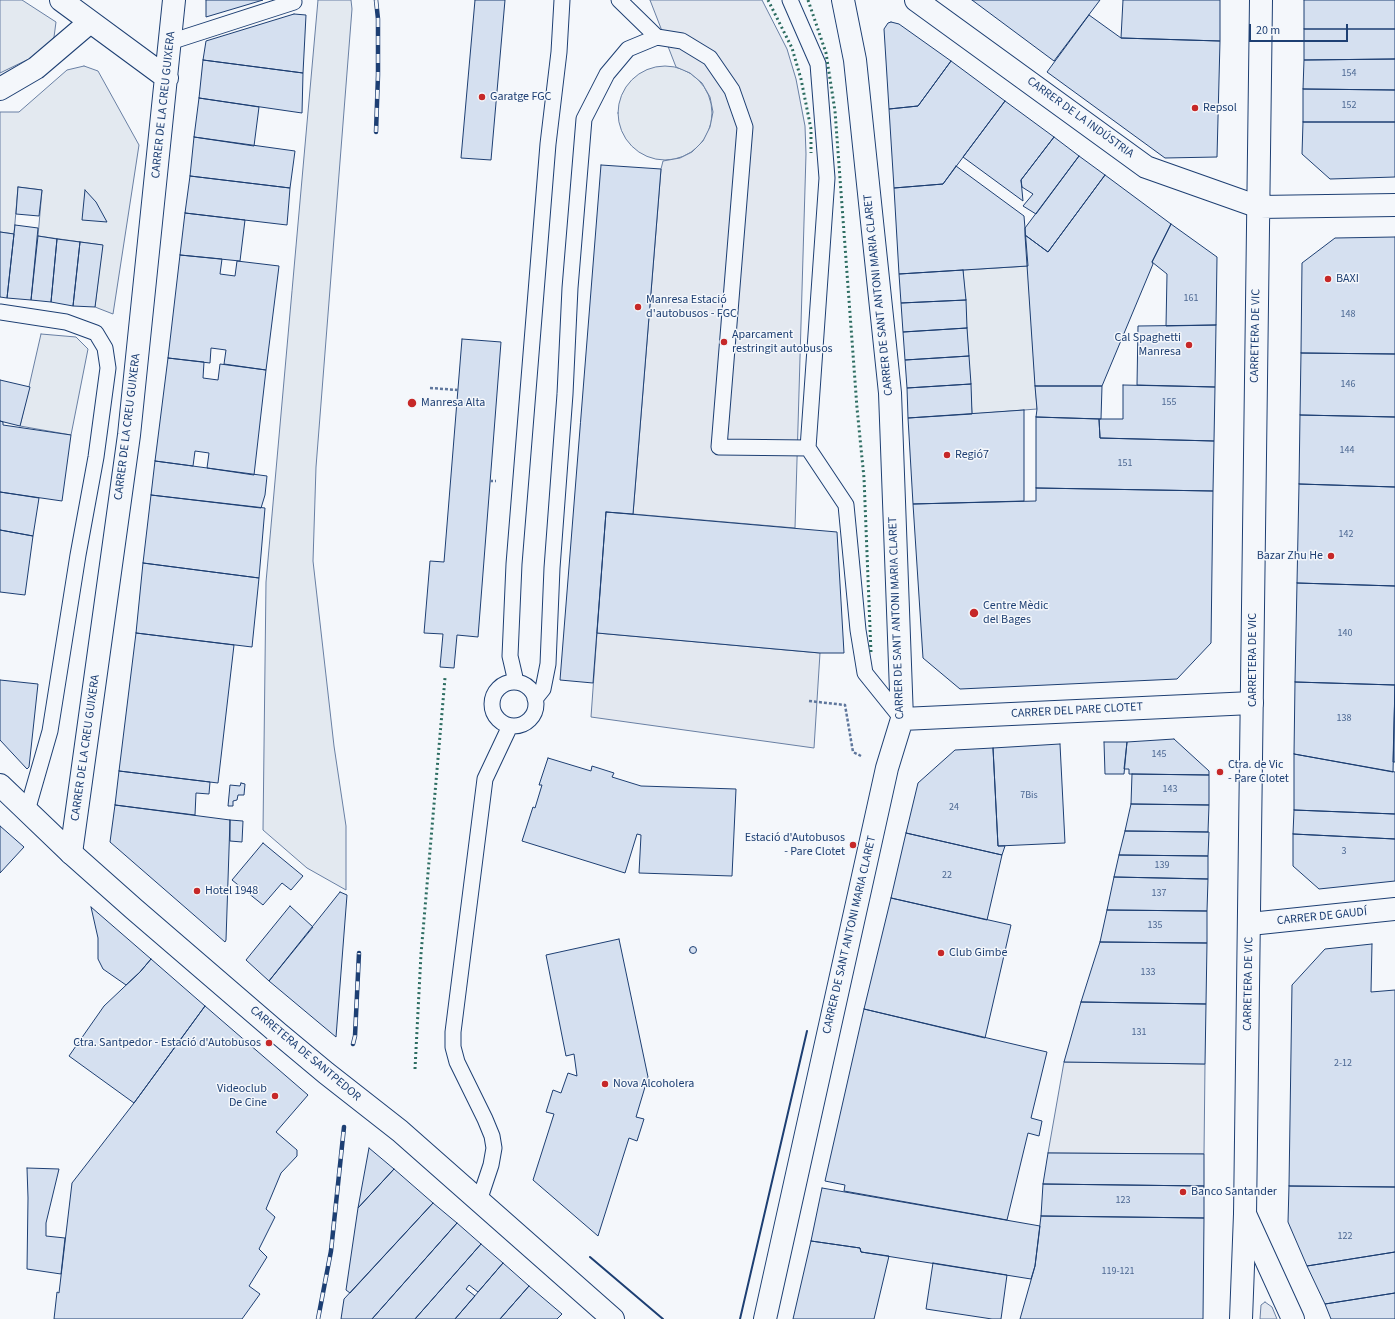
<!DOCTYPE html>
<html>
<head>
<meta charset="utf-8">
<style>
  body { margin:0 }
  #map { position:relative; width:1395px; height:1319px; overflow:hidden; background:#f4f7fb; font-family:"Source Sans 3",sans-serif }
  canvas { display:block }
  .scale { position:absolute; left:1249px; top:24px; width:99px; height:18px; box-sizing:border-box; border:2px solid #1d3f73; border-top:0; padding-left:5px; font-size:12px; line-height:14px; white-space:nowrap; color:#1d3f73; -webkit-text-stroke:3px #f4f7fb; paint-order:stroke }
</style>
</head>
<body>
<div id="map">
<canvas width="1395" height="1319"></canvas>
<div class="scale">20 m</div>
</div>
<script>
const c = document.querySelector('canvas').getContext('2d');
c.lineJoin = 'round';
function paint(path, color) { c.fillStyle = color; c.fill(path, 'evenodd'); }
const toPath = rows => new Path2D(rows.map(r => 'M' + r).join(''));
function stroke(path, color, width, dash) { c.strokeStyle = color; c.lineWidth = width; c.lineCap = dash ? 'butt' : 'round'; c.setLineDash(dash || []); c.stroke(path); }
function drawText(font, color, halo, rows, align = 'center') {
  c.font = font + ' "Source Sans 3",sans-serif'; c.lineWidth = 3; c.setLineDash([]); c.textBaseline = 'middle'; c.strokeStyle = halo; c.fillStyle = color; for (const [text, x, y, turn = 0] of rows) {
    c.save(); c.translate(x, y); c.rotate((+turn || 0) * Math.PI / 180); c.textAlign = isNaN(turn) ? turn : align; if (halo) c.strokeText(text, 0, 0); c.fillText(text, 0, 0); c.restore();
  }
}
const green = toPath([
  [0,0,22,0,56,22,54,37,39,54,0,73,0,0],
  [318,0,351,0,352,9,316,467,313,561,334,746,346,826,346,890,307,868,263,830,266,582,318,0],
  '618 113a47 47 0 1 1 94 0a47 47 0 1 1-94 0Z',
  [84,66,98,71,139,145,113,314,95,307,102,245,38,236,42,190,18,187,14,234,0,232,0,112,19,112,67,70,84,66],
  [1028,266,1037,409,972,414,963,270,1028,266],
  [41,334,76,337,88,349,71,435,20,426,41,334]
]);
paint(green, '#e3e9f0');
stroke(green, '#687fa3', 1);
const parking = toPath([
  [650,0,762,0,787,49,796,79,805,126,806,154,795,528,633,514,661,169,663,161,680,158,692,152,703,141,710,127,713,112,710,97,702,83,690,73,676,67,650,0],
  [597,633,820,653,814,748,591,717,597,633],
  [1064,1062,1205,1064,1204,1154,1048,1153,1064,1062],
  [1265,1302,1272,1307,1277,1319,1260,1319,1261,1305,1265,1302]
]);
paint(parking, '#e3e8f0');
stroke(parking, '#687fa3', 1);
const building = toPath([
  [206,0,263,0,206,17,206,0],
  [475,0,505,0,491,160,461,158,475,0],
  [972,0,1100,0,1054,61,972,0],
  [1123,0,1220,0,1220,41,1121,38,1123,0],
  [1304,0,1395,0,1395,29,1304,29,1304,0],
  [294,14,306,15,303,73,203,60,206,41,294,14],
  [1089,15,1121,38,1220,41,1217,157,1165,158,1047,72,1089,15],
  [891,22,899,24,951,61,918,106,889,109,884,29,888,23,891,22],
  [1304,29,1395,29,1395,59,1304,60,1304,29],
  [1395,59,1395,90,1303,89,1304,60,1395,59],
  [203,60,303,73,302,113,199,98,203,60],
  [951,61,1005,101,943,184,894,188,889,109,918,106,951,61],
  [1303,89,1395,90,1395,122,1303,122,1303,89],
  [199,98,259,107,254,146,194,137,199,98],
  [1005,101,1054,137,1021,180,1023,201,963,157,1005,101],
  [1303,122,1395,122,1395,177,1330,179,1302,154,1303,122],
  [194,137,295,151,290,188,190,176,194,137],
  [1054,137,1079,156,1036,214,1023,206,1033,194,1022,187,1021,180,1054,137],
  [1079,156,1105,175,1048,252,1025,235,1025,228,1079,156],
  [601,165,661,169,633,514,606,512,593,683,560,680,601,165],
  [956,166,1024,216,1028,266,899,274,894,188,943,184,956,166],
  [1105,175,1171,224,1152,262,1153,264,1102,386,1035,386,1025,235,1048,252,1105,175],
  [190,176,290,188,287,225,185,213,190,176],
  [18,187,42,190,39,216,16,214,18,187],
  [85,190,96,202,107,222,82,220,85,190],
  [185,213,245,220,240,261,180,255,185,213],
  [1171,224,1217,257,1216,325,1166,326,1167,274,1152,262,1171,224],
  [15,225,38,228,31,300,7,298,15,225],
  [0,232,14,234,7,298,0,297,0,232],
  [38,236,57,239,51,302,31,300,38,236],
  [1395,237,1395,354,1301,353,1302,263,1335,238,1395,237],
  [57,239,80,242,73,306,51,302,57,239],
  [80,242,103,245,95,307,73,306,80,242],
  [180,255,222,259,220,274,235,276,237,261,279,266,266,370,224,364,226,350,211,348,210,363,168,358,180,255],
  [963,270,966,300,901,303,899,274,963,270],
  [966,300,967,328,903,332,901,303,966,300],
  [1216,325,1215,387,1137,385,1138,326,1216,325],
  [967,328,969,356,905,360,903,332,967,328],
  [462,339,501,342,478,637,457,635,454,668,440,667,443,634,424,633,430,561,444,562,462,339],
  [1301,353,1395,354,1395,417,1300,415,1301,353],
  [969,356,971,384,907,388,905,360,969,356],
  [168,358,204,362,203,378,218,380,220,364,266,370,254,475,207,468,209,453,195,451,193,466,155,461,168,358],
  [0,380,30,387,20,426,0,421,0,380],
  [971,384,972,414,908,418,907,388,971,384],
  [1123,385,1215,387,1214,441,1100,438,1099,419,1123,419,1123,385],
  [1035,386,1102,386,1101,419,1036,417,1037,409,1035,386],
  [1024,410,1024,501,913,504,908,418,1024,410],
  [1300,415,1395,417,1395,487,1299,484,1300,415],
  [1036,417,1099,419,1100,438,1214,441,1213,491,1036,488,1036,417],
  [0,421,3,422,3,425,71,435,62,501,0,492,0,421],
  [155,461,267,476,265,495,261,508,151,495,155,461],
  [1299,484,1395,487,1395,586,1297,583,1299,484],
  [1036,488,1213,491,1211,643,1177,679,960,689,923,658,913,504,1036,501,1036,488],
  [0,492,39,498,33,536,0,530,0,492],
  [151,495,265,508,259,578,143,563,151,495],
  [606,512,837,532,844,653,820,653,597,633,606,512],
  [0,530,33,536,25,595,0,592,0,530],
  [143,563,259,578,252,647,136,633,143,563],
  [1297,583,1395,586,1395,685,1295,682,1297,583],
  [136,633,234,645,218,783,119,771,136,633],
  [0,680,38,684,29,767,27,769,0,740,0,680],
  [1295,682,1395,685,1393,772,1294,754,1295,682],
  [1395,685,1395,762,1393,762,1395,685],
  [1174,739,1209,771,1209,775,1129,774,1129,769,1124,769,1127,742,1174,739],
  [1104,742,1127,742,1124,774,1105,774,1104,742],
  [1060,744,1065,843,998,846,993,748,1060,744],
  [993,748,998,846,1005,846,1002,855,906,833,918,783,955,750,993,748],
  [1294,754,1395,772,1395,814,1294,810,1294,754],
  [548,758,591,771,592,766,614,773,612,777,641,786,736,789,732,876,639,873,641,835,637,834,625,873,522,841,533,807,535,808,542,785,539,785,548,758],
  [119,771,210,782,209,794,196,793,195,815,115,805,119,771],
  [1132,774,1209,775,1209,805,1131,804,1132,774],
  [241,783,245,784,244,795,238,795,237,800,233,801,233,806,228,806,230,785,240,786,241,783],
  [1131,804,1209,805,1208,832,1125,831,1131,804],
  [115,805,230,820,226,940,225,942,110,842,115,805],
  [1294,810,1395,814,1395,839,1293,834,1294,810],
  [230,820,243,821,242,842,230,841,230,820],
  [0,826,24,847,0,873,0,826],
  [1125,831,1209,832,1208,856,1119,855,1125,831],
  [906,833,1002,855,987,920,891,898,906,833],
  [1293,834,1395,839,1395,881,1319,889,1293,866,1293,834],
  [263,843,303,876,291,890,282,883,263,905,232,880,263,843],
  [1119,855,1208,856,1208,879,1114,877,1119,855],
  [1114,877,1208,879,1207,911,1107,910,1114,877],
  [340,892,347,895,336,1037,269,981,340,892],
  [891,898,1011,925,985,1038,864,1009,891,898],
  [290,906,313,927,269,981,246,960,290,906],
  [91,907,151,959,140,972,126,985,103,969,98,959,98,938,91,907],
  [1107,910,1207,911,1207,943,1100,942,1107,910],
  [619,939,648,1077,636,1117,644,1119,637,1141,629,1138,598,1236,533,1180,554,1114,546,1112,553,1090,561,1093,568,1073,577,1076,574,1054,566,1056,546,955,619,939],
  [1100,942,1207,943,1206,1004,1081,1002,1100,942],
  [1372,944,1371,992,1395,990,1395,1187,1289,1186,1292,985,1325,949,1372,944],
  '689.5 950a3.5 3.5 0 1 1 7 0a3.5 3.5 0 1 1-7 0Z',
  [151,959,205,1006,134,1103,69,1056,104,1006,140,972,151,959],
  [1081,1002,1206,1004,1205,1064,1064,1062,1081,1002],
  [205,1006,308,1095,276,1132,297,1150,297,1156,281,1173,266,1209,275,1217,259,1249,267,1257,249,1286,260,1294,242,1319,54,1319,57,1292,59,1293,72,1183,134,1103,205,1006],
  [864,1009,1047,1052,1031,1118,1042,1121,1039,1136,1028,1133,1007,1220,844,1191,845,1185,825,1181,864,1009],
  [369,1148,394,1169,358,1208,369,1148],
  [1048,1153,1204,1154,1204,1186,1043,1184,1048,1153],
  [27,1168,59,1169,46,1223,46,1236,65,1238,61,1274,27,1269,28,1198,27,1168],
  [394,1169,433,1203,350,1293,346,1290,358,1208,394,1169],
  [1043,1184,1204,1186,1204,1218,1041,1216,1043,1184],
  [1289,1186,1395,1187,1395,1252,1307,1266,1288,1222,1289,1186],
  [822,1188,1040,1226,1035,1266,1031,1279,861,1252,860,1248,811,1241,822,1188],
  [433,1203,457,1223,372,1319,341,1319,344,1299,433,1203],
  [1041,1216,1204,1218,1203,1319,1020,1319,1035,1266,1041,1216],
  [457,1223,481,1244,415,1319,372,1319,457,1223],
  [811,1241,860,1248,861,1252,889,1256,874,1319,793,1319,811,1241],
  [481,1244,503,1263,478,1292,469,1285,466,1289,475,1296,455,1319,415,1319,481,1244],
  [1395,1252,1395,1293,1325,1304,1307,1266,1395,1252],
  [503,1263,529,1286,500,1319,455,1319,503,1263],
  [933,1263,1007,1275,1001,1319,992,1319,926,1309,933,1263],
  [529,1286,562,1314,557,1319,500,1319,529,1286],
  [1395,1293,1395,1319,1331,1319,1325,1304,1395,1293]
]);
paint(building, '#d5e0f0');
stroke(building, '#1d3f73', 1);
const lane = toPath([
  [619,0,657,37],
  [790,0,818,64,827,178,808,448,846,505,858,630,865,673,902,719],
  [170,42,294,2],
  [0,312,66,322,96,333,105,348,108,368,96,457,78,555,50,731,27,811],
  [516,682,510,656,514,564,548,144,559,52,562,0],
  '492 704a22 22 0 1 1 44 0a22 22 0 1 1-44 0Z',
  [535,699,543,689,548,664,552,568,565,394,570,288,584,119,607,74,628,49,657,37,682,41,710,58,732,90,745,127,719,447,808,448],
  [479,1201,491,1165,494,1148,492,1136,485,1119,457,1062,453,1047,453,1032,485,779,510,726]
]);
const street = toPath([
  [61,0,167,78],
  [916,0,1146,167,1259,207],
  [0,89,36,68,90,22],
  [902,719,1252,703],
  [71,853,129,435,174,0],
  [1250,924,1395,909],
  [1245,1214,1293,1319],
  [765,1319,887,768,902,719,890,393,855,60,843,0]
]);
const secondary = toPath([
  [1259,207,1395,205],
  [0,785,71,853,134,909,278,1033,326,1073,400,1131,613,1319],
  [1241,1319,1245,1214,1261,0]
]);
stroke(lane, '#1d3f73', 17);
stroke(street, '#1d3f73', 24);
stroke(secondary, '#1d3f73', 24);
stroke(toPath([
  [430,388,458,390],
  [490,481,496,481],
  [809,701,845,705,853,752,861,756]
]), '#5e769c', 2.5, [3, 2]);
stroke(lane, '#f4f7fb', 15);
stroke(street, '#f4f7fb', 22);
stroke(secondary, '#f4f7fb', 22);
const rail = toPath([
  [376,0,378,19,378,75,376,132],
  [353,1044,355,1036,359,953],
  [318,1319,331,1251,344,1127]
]);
stroke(rail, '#1d3f73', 4.5);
stroke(rail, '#f4f7fb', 3, [9]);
stroke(toPath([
  [768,0,792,48,801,79,811,129,811,153],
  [808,0,826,53,835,111,857,408,864,478,871,653],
  [415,1069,421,954,445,678]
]), '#2c6c60', 3, [2, 3]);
stroke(toPath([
  [590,1257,663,1319],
  [740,1319,807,1031]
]), '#1d3f73', 2);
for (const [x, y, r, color] of [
  [482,97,4,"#c62828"],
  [1195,108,4,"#c62828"],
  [1328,279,4,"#c62828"],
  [638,307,4,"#c62828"],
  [724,342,4,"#c62828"],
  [1189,345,4,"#c62828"],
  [412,403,5,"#c62828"],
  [947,455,4,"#c62828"],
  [1331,556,4,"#c62828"],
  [974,613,5,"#c62828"],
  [1220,772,4,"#c62828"],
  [853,845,4,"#c62828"],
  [197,891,4,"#c62828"],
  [941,953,4,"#c62828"],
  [269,1043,4,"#c62828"],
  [605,1084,4,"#c62828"],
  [275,1096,4,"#c62828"],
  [1183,1192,4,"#c62828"]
]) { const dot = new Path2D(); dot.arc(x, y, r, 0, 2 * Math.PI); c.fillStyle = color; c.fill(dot); stroke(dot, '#f4f7fb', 1.5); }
drawText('10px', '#4b6792', null, [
  ["154",1349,74],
  ["152",1349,106],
  ["161",1191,299],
  ["148",1348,315],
  ["146",1348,385],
  ["155",1169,403],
  ["144",1347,451],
  ["151",1125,464],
  ["142",1346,535],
  ["140",1345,634],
  ["138",1344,719],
  ["145",1159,755],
  ["143",1170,790],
  ["7Bis",1029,796],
  ["24",954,808],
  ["3",1344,852],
  ["139",1162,866],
  ["22",947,876],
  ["137",1159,894],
  ["135",1155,926],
  ["133",1148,973],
  ["131",1139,1033],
  ["2-12",1343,1064],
  ["123",1123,1201],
  ["122",1345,1237],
  ["119-121",1118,1272]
]);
drawText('12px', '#1d3f73', '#f4f7fb', [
  ["Garatge FGC",490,97],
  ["Repsol",1203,108],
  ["BAXI",1336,279],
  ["Manresa Estació",646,300],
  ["d'autobusos - FGC",646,314],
  ["Aparcament",732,335],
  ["restringit autobusos",732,349],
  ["Cal Spaghetti",1181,338,"right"],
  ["Manresa",1181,352,"right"],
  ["Manresa Alta",421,403],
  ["Regió7",955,455],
  ["Bazar Zhu He",1323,556,"right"],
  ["Centre Mèdic",983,606],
  ["del Bages",983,620],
  ["Ctra. de Vic",1228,765],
  ["- Pare Clotet",1228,779],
  ["Estació d'Autobusos",845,838,"right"],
  ["- Pare Clotet",845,852,"right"],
  ["Hotel 1948",205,891],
  ["Club Gimbe",949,953],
  ["Ctra. Santpedor - Estació d'Autobusos",261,1043,"right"],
  ["Nova Alcoholera",613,1084],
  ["Videoclub",267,1089,"right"],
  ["De Cine",267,1103,"right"],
  ["Banco Santander",1191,1192]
], 'left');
drawText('12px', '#1d3f73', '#f4f7fb', [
  ["CARRER DE LA CREU GUIXERA",164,105,-84],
  ["CARRER DE LA INDÚSTRIA",1080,118,36],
  ["CARRER DE SANT ANTONI MARIA CLARET",879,295,-96],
  ["CARRETERA DE VIC",1256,336,-89],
  ["CARRER DE LA CREU GUIXERA",128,427,-83],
  ["CARRER DE SANT ANTONI MARIA CLARET",897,618,-92],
  ["CARRETERA DE VIC",1253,660,-90],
  ["CARRER DEL PARE CLOTET",1077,711,-3],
  ["CARRER DE LA CREU GUIXERA",86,748,-82],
  ["CARRER DE GAUDÍ",1322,917,-6],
  ["CARRER DE SANT ANTONI MARIA CLARET",850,935,-77],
  ["CARRETERA DE VIC",1249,984,-89],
  ["CARRETERA DE SANTPEDOR",305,1054,40]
]);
</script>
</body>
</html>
